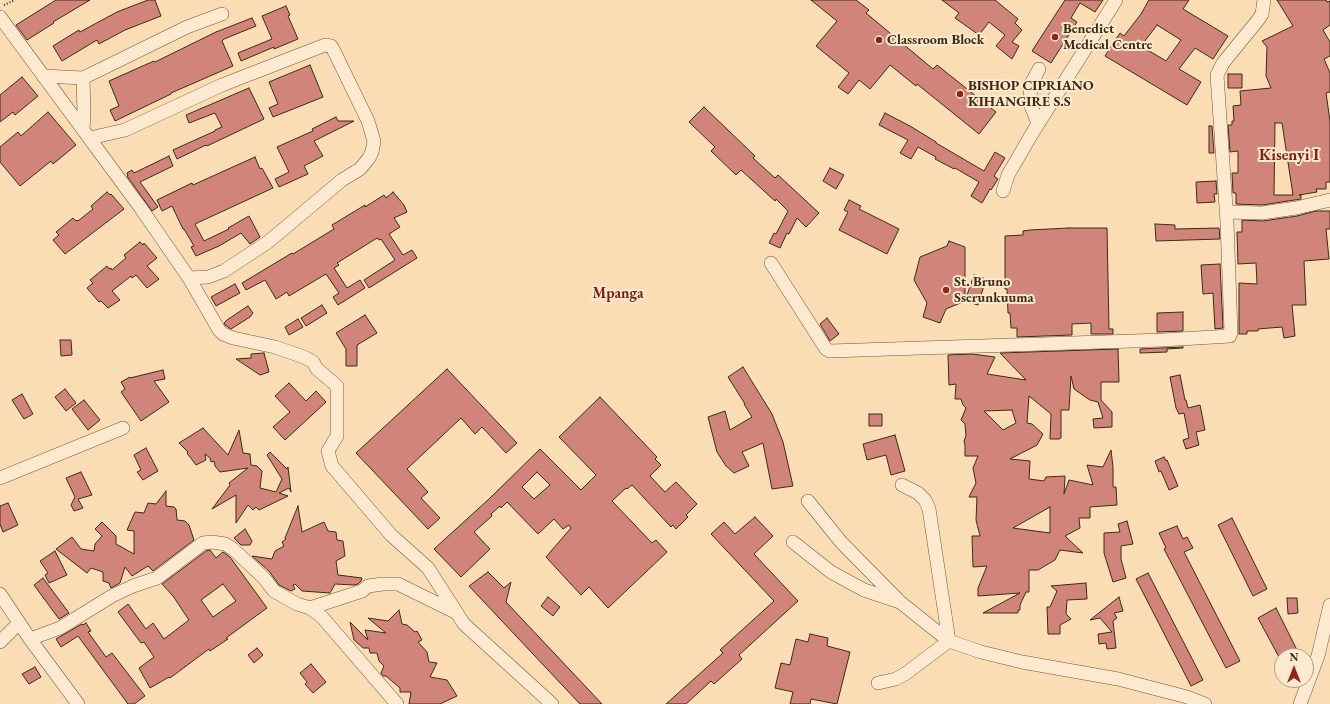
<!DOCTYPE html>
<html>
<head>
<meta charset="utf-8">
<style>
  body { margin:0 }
  #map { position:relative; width:1330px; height:704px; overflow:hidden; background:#fbddb5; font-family:"EB Garamond",serif }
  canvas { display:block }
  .north { position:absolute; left:1274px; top:648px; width:40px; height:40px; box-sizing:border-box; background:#fce9cf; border:1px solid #af9d85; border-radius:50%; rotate:0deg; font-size:11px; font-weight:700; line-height:16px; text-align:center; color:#3c2b15 }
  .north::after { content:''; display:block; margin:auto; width:14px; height:18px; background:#8f2418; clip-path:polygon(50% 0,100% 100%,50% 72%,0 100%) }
</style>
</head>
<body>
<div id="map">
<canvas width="1330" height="704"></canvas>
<div class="north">N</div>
</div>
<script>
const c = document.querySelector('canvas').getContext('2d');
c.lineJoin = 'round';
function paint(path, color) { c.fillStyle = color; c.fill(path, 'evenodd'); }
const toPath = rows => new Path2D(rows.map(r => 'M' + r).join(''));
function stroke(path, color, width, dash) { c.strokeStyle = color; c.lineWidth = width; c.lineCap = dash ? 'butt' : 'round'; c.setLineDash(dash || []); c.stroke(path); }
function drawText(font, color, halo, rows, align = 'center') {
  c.font = font + ' "EB Garamond",serif'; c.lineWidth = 4; c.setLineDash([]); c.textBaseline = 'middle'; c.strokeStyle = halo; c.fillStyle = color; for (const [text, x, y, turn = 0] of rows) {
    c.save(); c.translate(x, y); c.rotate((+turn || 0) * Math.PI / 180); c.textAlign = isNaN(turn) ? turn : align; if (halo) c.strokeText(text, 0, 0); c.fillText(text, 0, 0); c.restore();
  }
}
const building = toPath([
  [56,0,90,0,53,22,54,23,27,40,16,25,56,0],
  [148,0,155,0,161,16,125,30,99,44,97,40,62,61,53,46,79,30,80,32,117,12,148,0],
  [811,0,856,0,869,10,866,13,933,69,937,65,996,112,979,134,917,84,916,86,890,65,870,89,859,80,848,94,838,87,849,73,816,46,837,21,811,0],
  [942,0,995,0,1018,19,1015,23,1022,30,1012,42,1019,46,1012,59,996,46,1005,35,989,22,979,35,955,18,959,13,942,0],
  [1065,0,1103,0,1095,12,1080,3,1071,18,1077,22,1051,63,1032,51,1065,0],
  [1149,0,1189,0,1183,9,1228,36,1213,59,1195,48,1179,69,1201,82,1187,105,1105,56,1120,33,1124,36,1141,14,1149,0],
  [1157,25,1181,40,1166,61,1141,46,1157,25],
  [1277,0,1326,0,1327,2,1330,1,1330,25,1323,30,1330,42,1330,56,1324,59,1330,73,1330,92,1326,93,1330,121,1330,182,1326,182,1326,189,1316,189,1317,192,1299,195,1301,195,1301,199,1262,205,1236,204,1236,193,1233,193,1232,173,1238,173,1238,151,1230,152,1228,125,1232,125,1232,121,1234,121,1233,106,1241,105,1240,91,1271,88,1266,76,1267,47,1262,41,1293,26,1277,0],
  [1275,123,1282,123,1293,195,1274,195,1275,123],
  [286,6,290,15,288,16,298,39,274,49,274,47,241,61,238,53,272,39,262,16,286,6],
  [252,18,256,26,224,39,222,41,233,66,171,93,171,94,115,121,110,110,119,106,109,81,154,61,155,62,216,32,252,18],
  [310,65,323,97,273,117,269,108,278,104,269,82,310,65],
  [1228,74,1242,74,1242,88,1228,88,1228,74],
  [22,77,38,96,15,115,13,112,0,122,0,95,22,77],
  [249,88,264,119,207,146,206,145,177,159,173,150,215,131,215,130,222,127,215,113,189,123,186,115,249,88],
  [704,107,755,156,753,158,775,178,778,175,819,213,806,227,797,218,789,234,787,233,780,248,769,243,774,233,776,234,788,211,776,199,775,201,741,170,736,175,711,151,715,147,689,122,704,107],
  [48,112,76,145,53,164,51,161,20,186,0,162,0,147,18,132,21,136,48,112],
  [885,113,910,126,936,142,936,143,984,171,995,152,1005,158,994,176,998,179,991,190,990,189,982,203,971,196,979,182,955,168,954,169,935,159,936,157,918,147,911,159,900,153,908,140,879,125,885,113],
  [336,117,338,121,354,121,314,141,323,156,304,166,308,174,279,187,275,179,289,172,277,147,313,131,312,129,336,117],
  [1209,126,1212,126,1214,153,1209,153,1209,126],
  [169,156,173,166,140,182,158,207,152,211,127,176,128,176,127,173,132,170,134,173,169,156],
  [255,157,260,169,262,168,273,188,195,224,204,241,229,229,228,228,249,216,260,237,250,244,241,233,219,246,196,256,191,247,194,246,184,229,183,229,172,206,162,211,157,200,192,183,193,185,255,157],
  [830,168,844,175,836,189,823,181,830,168],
  [1216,181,1217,194,1214,194,1215,202,1197,203,1196,182,1216,181],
  [107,192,110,195,111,194,124,209,65,254,53,240,59,235,56,232,73,218,76,221,77,220,78,221,93,209,91,206,107,192],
  [393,192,404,205,407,212,394,218,400,227,389,234,403,255,412,250,417,258,369,288,364,280,395,260,381,239,379,240,377,238,337,263,339,265,334,268,347,288,360,280,365,288,338,305,333,297,339,293,326,274,289,296,287,292,276,299,265,280,246,290,242,283,292,253,293,254,334,229,332,225,365,205,365,207,384,195,386,198,393,192],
  [849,200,861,206,859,209,899,229,887,254,839,230,848,212,844,210,849,200],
  [1316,211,1330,211,1330,229,1326,229,1329,259,1304,261,1306,305,1292,305,1295,336,1284,338,1282,327,1258,329,1258,331,1247,331,1247,334,1239,334,1239,283,1257,284,1256,263,1238,264,1237,232,1242,232,1242,220,1263,221,1297,216,1316,211],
  [1155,224,1175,225,1175,229,1219,228,1220,239,1156,241,1155,224],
  [1069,228,1107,228,1109,329,1113,329,1113,334,1091,334,1091,323,1072,324,1072,335,1017,337,1017,328,1011,328,1010,313,1008,313,1007,289,1005,289,1005,236,1023,235,1023,231,1030,230,1069,228],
  [949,241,965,247,965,301,946,309,940,323,923,317,927,303,914,280,920,257,947,246,949,241],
  [140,242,143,245,144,243,157,258,147,266,159,279,147,288,136,275,132,278,131,276,112,291,120,300,108,308,101,301,99,302,87,288,93,283,90,280,107,266,109,269,111,268,112,270,126,258,124,255,140,242],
  [1220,264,1223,328,1215,329,1213,293,1203,294,1201,265,1220,264],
  [974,275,986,279,978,305,965,301,974,275],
  [235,284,240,293,216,306,211,297,235,284],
  [322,305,327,313,306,326,301,318,322,305],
  [248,306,253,313,250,317,231,329,225,325,224,323,227,320,248,306],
  [1183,312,1183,331,1157,332,1157,313,1183,312],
  [365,315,377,333,357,345,357,366,346,366,346,349,336,333,365,315],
  [827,318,839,334,830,341,820,324,827,318],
  [298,319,303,327,289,335,285,327,298,319],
  [60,340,71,340,72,355,61,356,60,340],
  [1183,347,1183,348,1167,349,1167,352,1140,353,1140,349,1183,347],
  [1118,349,1119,382,1101,382,1101,400,1112,412,1112,427,1094,428,1093,419,1103,418,1098,402,1090,400,1074,389,1071,376,1069,410,1061,410,1061,438,1059,439,1050,439,1051,414,1029,396,1027,423,1032,424,1043,434,1037,445,1010,459,1030,461,1029,479,1044,481,1046,477,1065,476,1064,494,1069,480,1093,485,1087,465,1103,467,1111,450,1113,467,1113,487,1116,487,1117,505,1090,507,1090,518,1079,518,1080,528,1065,536,1083,553,1060,550,1055,560,1038,570,1029,570,1029,592,1026,592,1020,605,1020,610,1018,610,1018,613,983,613,1020,593,978,596,978,588,987,566,973,567,972,536,980,536,976,520,977,497,969,497,976,483,973,468,978,456,965,456,965,445,964,441,966,436,965,424,961,420,966,408,963,405,961,399,955,399,956,384,949,385,948,355,972,354,995,357,987,374,1026,380,1000,353,1118,349],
  [1012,410,1016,423,1003,430,984,411,1012,410],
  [1050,507,1050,533,1013,528,1050,507],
  [264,353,269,372,260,375,236,359,251,358,251,354,264,353],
  [743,367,772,414,783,442,793,486,772,489,763,443,742,452,749,466,734,473,726,466,717,452,708,417,725,411,730,430,752,417,744,404,745,404,728,377,743,367],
  [447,369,517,443,506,453,482,427,475,434,461,418,407,469,428,492,421,498,440,518,428,529,356,453,447,369],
  [163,370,165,379,154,381,169,402,141,421,121,392,125,389,121,382,130,377,130,378,163,370],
  [1180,375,1185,400,1186,400,1188,408,1200,405,1205,430,1196,432,1199,445,1186,449,1183,440,1189,438,1184,413,1179,414,1176,408,1170,377,1180,375],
  [289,383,306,401,316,391,326,402,285,440,273,427,290,412,275,396,289,383],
  [65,389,76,403,66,411,55,397,65,389],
  [22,394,33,414,24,419,12,400,22,394],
  [600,397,657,457,655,459,661,465,650,476,665,492,676,482,697,504,686,515,688,517,676,529,673,525,671,527,632,485,627,489,626,488,612,501,652,543,656,540,667,552,608,608,589,587,581,595,546,557,571,528,569,525,563,529,554,519,538,534,507,502,501,508,500,506,491,514,492,516,474,532,490,549,461,577,434,549,489,499,540,449,581,490,596,475,559,437,600,397],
  [537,472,550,485,534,499,522,487,537,472],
  [84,400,100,420,88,430,72,409,84,400],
  [869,414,882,414,882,426,869,426,869,414],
  [203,428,228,455,239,430,243,453,250,454,251,465,257,466,262,471,260,488,276,492,282,479,267,455,270,452,287,469,288,467,291,492,289,488,279,493,288,496,259,510,256,507,253,510,248,505,236,523,236,495,212,509,230,485,229,483,248,468,220,472,215,466,214,461,211,462,210,458,205,454,206,460,196,465,187,453,188,452,179,443,203,428],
  [895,435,905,471,891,475,886,455,867,460,863,444,895,435],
  [146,448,158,471,143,480,137,472,141,470,134,455,146,448],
  [1164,457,1166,461,1167,460,1178,486,1169,490,1161,471,1159,472,1155,461,1164,457],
  [81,472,92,495,78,499,83,508,74,511,71,505,75,497,66,478,81,472],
  [166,491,166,506,174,507,176,509,177,520,185,521,189,525,194,540,153,571,148,566,132,576,125,567,120,583,111,588,109,583,103,581,103,572,91,568,87,573,56,549,72,537,81,549,94,551,95,544,102,536,95,529,102,522,116,536,116,544,134,554,134,531,127,530,135,512,144,513,148,503,156,504,166,491],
  [8,503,18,525,3,532,0,524,0,506,8,503],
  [298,506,302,532,324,522,328,531,336,532,337,540,343,541,345,556,336,561,338,575,362,578,361,581,358,584,354,585,335,584,330,593,302,591,295,584,293,585,295,589,291,591,279,585,269,571,252,556,272,559,275,551,284,546,282,542,286,539,285,538,298,506],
  [755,517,773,536,754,554,798,601,739,655,742,659,714,684,711,681,686,704,666,704,723,653,720,650,774,601,711,534,724,522,735,534,755,517],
  [1232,518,1267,589,1253,596,1218,525,1232,518],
  [1127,521,1133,544,1121,546,1121,559,1126,578,1113,582,1104,553,1104,533,1120,532,1118,524,1127,521],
  [1177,526,1183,539,1187,537,1193,548,1184,552,1240,661,1226,668,1164,549,1166,548,1159,533,1177,526],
  [245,529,252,541,250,545,241,545,234,538,245,529],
  [210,550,216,558,223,552,230,557,267,608,226,638,228,639,210,651,209,649,170,678,169,677,150,688,139,668,154,657,144,642,141,643,118,612,128,604,146,629,153,623,164,639,189,620,173,596,162,584,206,551,210,550],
  [223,584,236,601,213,617,201,600,223,584],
  [55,551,67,575,49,583,45,575,48,573,40,561,55,551],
  [488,572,504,588,511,582,506,602,602,704,580,704,469,586,488,572],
  [1148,573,1203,680,1191,686,1136,579,1148,573],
  [43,578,69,613,59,619,34,585,43,578],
  [1086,583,1087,599,1067,600,1066,614,1071,619,1060,625,1060,634,1048,634,1047,607,1050,607,1057,591,1051,586,1086,583],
  [548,597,560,607,553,616,541,606,548,597],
  [1119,597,1123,611,1114,613,1117,618,1113,621,1116,648,1107,649,1106,643,1099,644,1098,634,1112,632,1100,618,1090,620,1119,597],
  [1287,598,1297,598,1298,613,1288,614,1287,598],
  [1276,608,1297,650,1286,656,1282,656,1282,658,1280,659,1258,618,1276,608],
  [399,610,402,624,407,625,415,632,417,631,422,640,418,642,427,652,429,662,437,663,430,677,447,680,457,696,440,704,409,704,411,692,400,692,400,688,386,676,383,676,381,673,384,666,379,661,377,653,370,653,369,648,363,648,354,640,350,622,368,640,365,630,386,633,368,618,388,621,399,610],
  [86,623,91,631,88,632,106,657,112,653,145,696,134,704,128,704,78,636,61,647,56,639,82,624,83,625,86,623],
  [810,634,828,638,827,646,850,652,837,704,811,699,810,704,790,704,793,692,775,688,781,663,790,665,796,639,808,642,810,634],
  [257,648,263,655,254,663,248,655,257,648],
  [311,664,326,682,313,693,305,684,307,682,300,673,311,664],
  [35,667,41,677,29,684,22,674,35,667]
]);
paint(building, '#d1857a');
stroke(building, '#3c2b15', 1);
const minor = toPath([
  [0,17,140,207,189,278,219,330,223,334,233,338,275,347,304,357,313,362,317,369,337,386,337,436,328,451,332,466,391,535,428,568,464,624,552,704],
  [43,76,83,78,187,27,222,14],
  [1038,123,1031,106,1030,86,1039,69],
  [83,129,84,113,83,78],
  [90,138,125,130,222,85,325,45,331,46,333,49,368,121,374,141,372,152,369,158,360,169,342,180,268,242,224,271,208,277,189,278],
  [1003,191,1008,175,1033,132,1116,0],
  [1227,212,1262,213,1296,208,1330,200],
  [771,263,826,349,830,351,1163,340,1230,336,1228,334,1231,333,1227,222,1217,75,1223,63,1258,20,1262,14,1264,0],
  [0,478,123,428],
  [902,485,918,493,925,500,929,509,949,641],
  [808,501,841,542,899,601],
  [793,542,831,572,864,590,900,602,949,641,981,652,1022,662,1118,679,1187,697,1205,704],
  [0,594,30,639,78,704],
  [310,608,362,591,368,586,383,584,398,584,457,613],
  [30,639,60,628,112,596,133,586,157,578,203,543,212,542,225,544,233,549,264,578,274,591,297,604,310,608,322,617,397,704],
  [0,642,19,623],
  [878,683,896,679,905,674,949,641],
  [1300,704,1318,656,1330,605]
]);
stroke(minor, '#6c583d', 14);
stroke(toPath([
  [4,5,15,0]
]), '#3c2b15', 2, [1, 2]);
stroke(minor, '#fce9cf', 13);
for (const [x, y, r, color] of [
  [1055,37,4,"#8f2418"],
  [879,40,4,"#8f2418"],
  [960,94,4,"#8f2418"],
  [946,290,4,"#8f2418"]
]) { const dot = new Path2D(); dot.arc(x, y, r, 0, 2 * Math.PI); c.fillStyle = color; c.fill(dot); stroke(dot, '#fce9cf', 1.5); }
drawText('bold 14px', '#3c2b15', '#fce9cf', [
  ["Benedict",1063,29],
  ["Medical Centre",1063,45],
  ["Classroom Block",887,40],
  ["BISHOP CIPRIANO",968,86],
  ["KIHANGIRE S.S",968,102],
  ["St. Bruno",954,282],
  ["Sserunkuuma",954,298]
], 'left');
drawText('bold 15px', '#7a1f14', '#fce9cf', [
  ["Mpanga",618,294]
]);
drawText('bold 16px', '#7a1f14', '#fce9cf', [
  ["Kisenyi I",1289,156]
]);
</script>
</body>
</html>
